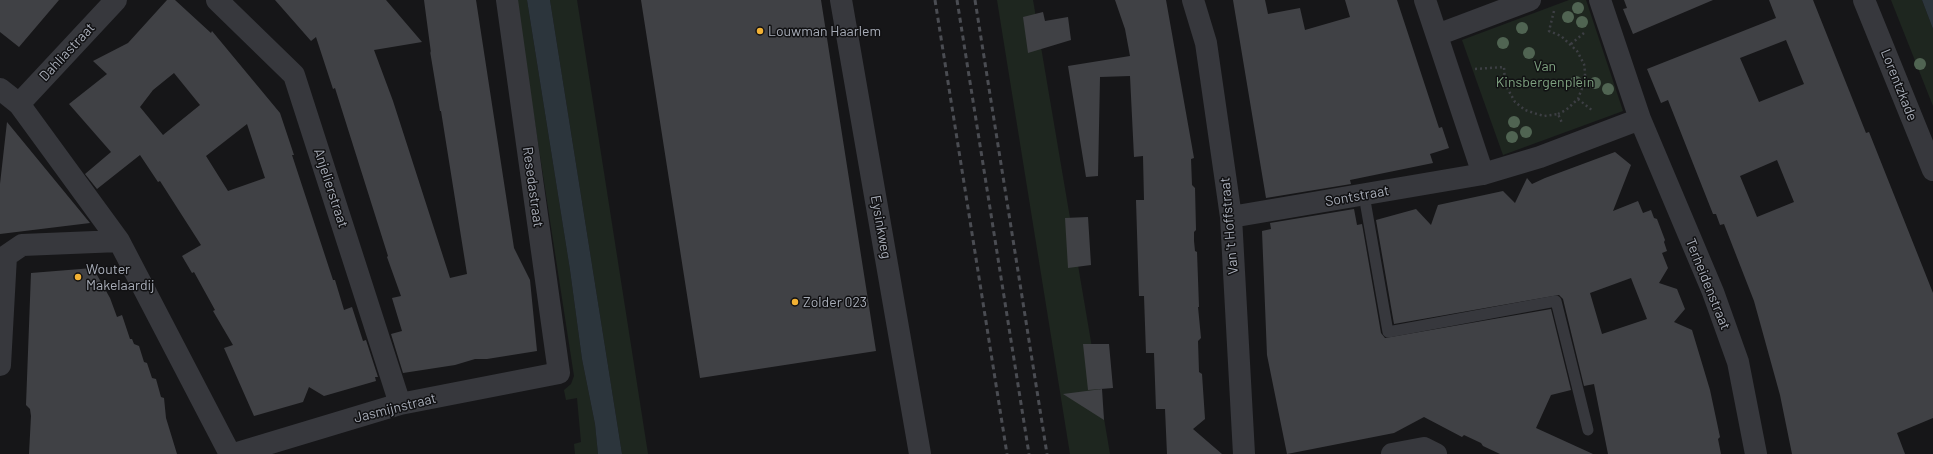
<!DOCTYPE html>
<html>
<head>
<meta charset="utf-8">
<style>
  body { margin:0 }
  canvas { display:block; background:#161618 }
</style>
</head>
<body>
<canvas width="1933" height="454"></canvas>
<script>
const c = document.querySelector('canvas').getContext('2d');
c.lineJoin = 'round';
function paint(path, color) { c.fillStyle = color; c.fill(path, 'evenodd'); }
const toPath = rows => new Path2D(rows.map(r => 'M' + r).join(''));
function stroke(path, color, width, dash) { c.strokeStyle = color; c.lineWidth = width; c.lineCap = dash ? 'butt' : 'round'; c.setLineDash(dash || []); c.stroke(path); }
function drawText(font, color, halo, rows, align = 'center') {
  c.font = font + ' Barlow,sans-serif'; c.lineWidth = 3; c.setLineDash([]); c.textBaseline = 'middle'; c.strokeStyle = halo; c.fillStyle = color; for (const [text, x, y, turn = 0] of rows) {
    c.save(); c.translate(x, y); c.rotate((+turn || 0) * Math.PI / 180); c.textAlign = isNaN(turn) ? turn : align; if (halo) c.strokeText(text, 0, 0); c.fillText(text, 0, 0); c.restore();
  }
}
paint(toPath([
  [516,0,527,0,570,270,582,359,595,424,598,454,575,454,574,444,581,442,577,398,566,400,564,390,571,384,574,376],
  [550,0,577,0,648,454,622,454],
  [997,0,1033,0,1110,454,1070,454],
  [1569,0,1586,0,1623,111,1503,155,1462,40],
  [1891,0,1922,0,1933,29,1933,106]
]), '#1e261f');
paint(toPath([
  [527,0,550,0,622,454,598,454,595,424,582,359,570,270],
  [1922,0,1933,0,1933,29]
]), '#2c353c');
paint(toPath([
  [0,0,59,0,19,47,0,32],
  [167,0,175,0,211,33,212,31,280,113,294,155,292,155,333,280,335,280,344,310,352,307,363,341,366,340,378,377,375,377,376,381,324,396,309,387,303,402,254,416,224,348,233,345,213,311,215,310,194,272,192,273,182,256,201,245,160,181,158,182,140,155,97,189,85,174,111,152,69,104,107,74,93,61,128,43],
  [174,73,200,105,163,135,140,107,153,90],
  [247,124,265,178,228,191,206,156],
  [275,0,386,0,422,42,374,50,393,101,450,278,467,274,441,111,440,111,430,51,431,53,424,0,476,0,514,248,530,280,537,351,487,359,475,359,455,365,403,373,391,334,402,331,392,298,401,296,387,257,388,256,335,88,333,89,316,37,311,41],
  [641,0,821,0,876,351,700,378],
  [1115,0,1166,0,1194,158,1191,159,1192,185,1195,188,1196,230,1194,232,1194,241,1195,251,1197,252,1199,307,1198,307,1201,338,1198,341,1199,372,1202,374,1205,419,1193,429,1222,454,1167,454,1165,409,1156,409,1154,353,1146,353,1144,296,1139,296,1136,200,1144,200,1143,156,1134,157,1130,76,1100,77,1098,176,1086,177,1068,66,1130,56,1125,29],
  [1233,0,1265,0,1268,14,1300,8,1305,30,1350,17,1345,0,1397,0,1439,128,1442,127,1449,148,1430,154,1433,163,1350,180,1351,184,1266,198],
  [1624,0,1713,0,1633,34,1623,9,1627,8],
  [1769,0,1813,0,1866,133,1869,132,1933,293,1933,418,1897,433,1905,454,1792,454,1780,395,1754,301,1724,224,1720,225,1716,214,1713,214,1668,100,1661,103,1647,69,1776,18],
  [1786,40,1804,84,1759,102,1740,58],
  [1777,160,1794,202,1757,217,1740,176],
  [1043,12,1045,21,1068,17,1071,40,1028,53,1023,17],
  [7,122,90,223,0,234,0,184],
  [1615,152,1631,165,1613,211,1638,201,1643,213,1651,210,1654,218,1657,219,1665,240,1664,242,1667,251,1662,253,1668,268,1659,283,1677,289,1685,309,1674,322,1692,330,1710,390,1720,437,1718,439,1721,454,1608,454,1594,384,1584,386,1563,299,1559,295,1394,324,1376,220,1416,209,1431,225,1438,205,1503,191,1515,203,1527,178,1532,184,1545,178],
  [1631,278,1647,319,1602,334,1590,293],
  [1354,209,1357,225,1362,224,1381,333,1385,338,1551,309,1571,390,1551,395,1536,428,1593,454,1500,454,1483,446,1481,443,1464,435,1462,437,1424,417,1394,433,1287,454,1267,355,1262,231,1271,229,1270,223],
  [1088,217,1091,265,1068,268,1065,218],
  [93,268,110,298,117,317,122,315,130,339,132,339,134,344,139,346,144,362,147,363,152,378,156,379,161,397,164,398,166,418,177,454,29,454,31,416,30,409,26,405,31,273],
  [1083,344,1109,344,1113,388,1088,390],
  [1102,389,1104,420,1063,394]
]), '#404145');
stroke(toPath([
  [1554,11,1549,31,1561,36,1577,51,1584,64,1585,72,1585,80,1578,99,1566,110,1558,114],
  [1571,44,1584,33],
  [1475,69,1504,67,1505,84,1515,102,1525,110,1537,114,1544,116,1558,114,1562,123],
  [1578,99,1593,111]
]), '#3d3f44', 2.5, [2, 3]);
stroke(toPath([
  [1364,195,1388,332,1556,301,1588,430]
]), '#37383d', 11);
stroke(toPath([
  [217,0,294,75,400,404],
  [841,0,920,454],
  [1193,0,1206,43,1231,217,1244,454],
  [1425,0,1483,174],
  [1600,0,1640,119,1713,292,1738,362,1756,454],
  [1437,35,1530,0],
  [0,89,19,104,119,241,230,454],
  [19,104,116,0],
  [1231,217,1483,174,1540,157,1640,119],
  [0,365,6,256,22,245,119,241],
  [234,454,400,404,559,373,507,0],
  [1392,454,1424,448,1436,454]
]), '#37383d', 22);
stroke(toPath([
  [1864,0,1933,170]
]), '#37383d', 22);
stroke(toPath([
  [935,0,1007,454],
  [957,0,1029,454],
  [975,0,1047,454]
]), '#4a4c52', 3, [5, 4]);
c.fillStyle = '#506452';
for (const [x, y] of [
  [1578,8],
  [1568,17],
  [1582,22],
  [1522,28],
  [1503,43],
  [1529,53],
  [1920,64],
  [1576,82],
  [1595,83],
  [1608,89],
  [1514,122],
  [1526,132],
  [1512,137]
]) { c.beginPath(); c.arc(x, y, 6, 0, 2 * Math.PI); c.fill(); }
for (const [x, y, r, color] of [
  [760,31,4,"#f2b134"],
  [78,277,4,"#f2b134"],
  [795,302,4,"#f2b134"]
]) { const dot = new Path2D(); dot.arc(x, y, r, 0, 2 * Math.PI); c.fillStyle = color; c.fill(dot); stroke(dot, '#111113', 1.5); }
drawText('14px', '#a8adb8', '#111113', [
  ["Louwman Haarlem",768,31],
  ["Wouter",86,269],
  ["Makelaardij",86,285],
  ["Zolder 023",803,302]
], 'left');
drawText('14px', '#a8adb8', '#111113', [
  ["Dahliastraat",67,52,-47],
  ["Lorentzkade",1899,85,68],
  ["Resedastraat",533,187,82],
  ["Anjelierstraat",331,188,72],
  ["Sontstraat",1357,196,-10],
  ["Van 't Hoffstraat",1229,226,-95],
  ["Eysinkweg",881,227,80],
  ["Terheidenstraat",1708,284,68],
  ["Jasmijnstraat",395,408,-14]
]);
drawText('14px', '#7fa381', '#111113', [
  ["Van",1545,66],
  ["Kinsbergenplein",1545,82]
]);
</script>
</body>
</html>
